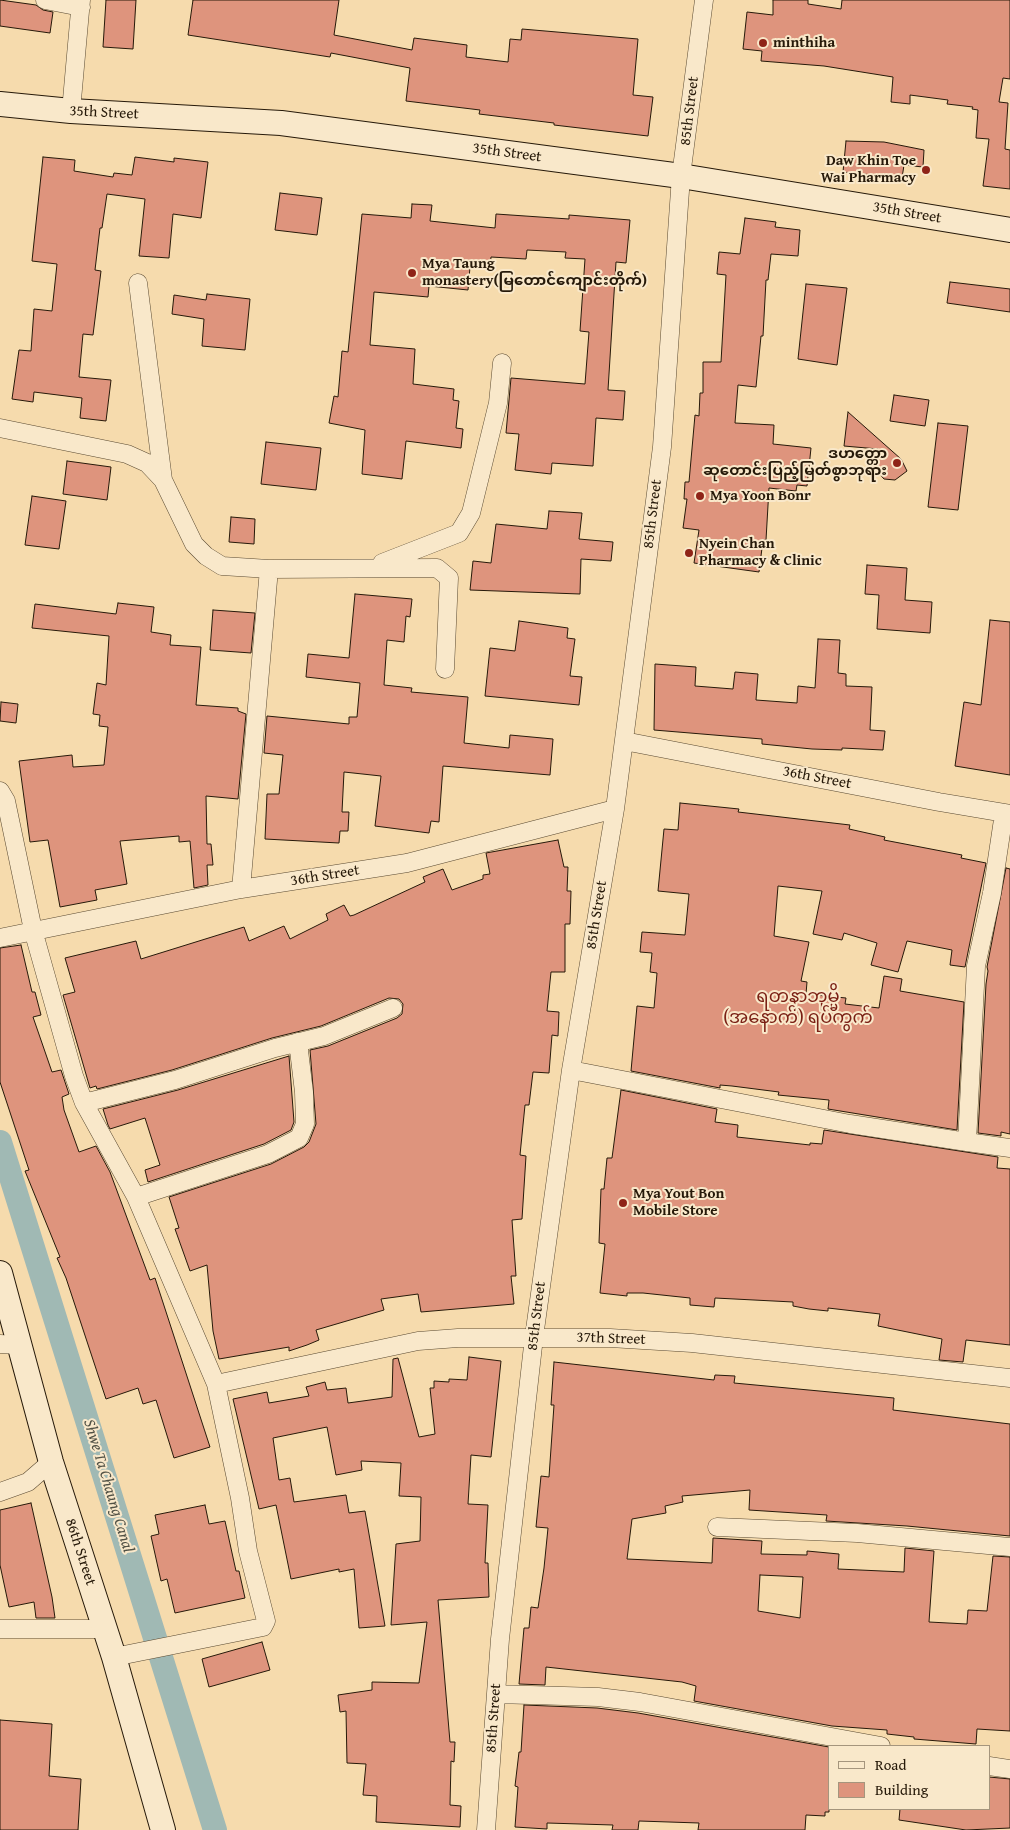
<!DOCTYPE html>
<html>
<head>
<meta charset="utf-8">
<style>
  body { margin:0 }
  #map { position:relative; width:1010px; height:1830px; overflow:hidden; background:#f6dbad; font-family:"Gentium Book Plus",serif }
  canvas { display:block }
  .legend { position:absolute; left:828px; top:1745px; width:162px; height:65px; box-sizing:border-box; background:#f9e8ca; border:1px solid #a5957d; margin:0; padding:6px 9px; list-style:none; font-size:15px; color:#261909 }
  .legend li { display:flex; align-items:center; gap:10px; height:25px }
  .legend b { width:25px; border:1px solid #a5957d }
</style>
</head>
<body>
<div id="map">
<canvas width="1010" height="1830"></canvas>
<ul class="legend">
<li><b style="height:6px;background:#f9e8ca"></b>Road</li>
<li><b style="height:14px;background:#de947d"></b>Building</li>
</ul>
</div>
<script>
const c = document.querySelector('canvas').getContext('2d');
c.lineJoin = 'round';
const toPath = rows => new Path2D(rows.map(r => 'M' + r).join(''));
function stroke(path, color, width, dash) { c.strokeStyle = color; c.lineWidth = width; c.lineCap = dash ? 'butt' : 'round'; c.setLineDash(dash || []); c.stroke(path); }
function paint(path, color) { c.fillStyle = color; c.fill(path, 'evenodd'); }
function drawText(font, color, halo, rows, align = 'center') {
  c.font = font + ' "Gentium Book Plus","Noto Sans Myanmar",serif'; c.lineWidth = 4; c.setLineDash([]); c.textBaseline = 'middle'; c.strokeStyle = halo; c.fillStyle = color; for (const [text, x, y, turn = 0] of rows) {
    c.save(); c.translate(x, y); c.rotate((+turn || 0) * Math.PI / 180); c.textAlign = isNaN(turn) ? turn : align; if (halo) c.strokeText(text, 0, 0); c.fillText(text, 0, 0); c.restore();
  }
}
stroke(toPath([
  [0,1142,215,1830]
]), '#a0b9b4', 24);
const building = toPath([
  [0,0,36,5,43,10,53,12,50,33,0,26,0,0],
  [106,0,136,0,133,49,103,47,106,0],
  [193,0,339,0,334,35,412,50,414,38,467,45,466,57,508,62,510,39,521,40,522,29,638,39,633,95,653,97,648,136,554,125,554,123,479,114,480,110,406,101,410,68,331,53,330,57,188,35,193,0],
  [773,0,808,0,808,4,841,9,842,0,1010,0,1010,79,1003,78,999,102,1008,103,1005,149,1010,150,1010,189,983,186,989,139,976,138,978,110,972,109,973,107,947,104,948,100,910,95,910,104,891,102,893,77,824,66,761,61,762,51,743,49,747,12,773,15,773,0],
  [846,141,884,142,924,150,923,167,904,165,902,178,843,172,846,141],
  [43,157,75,160,74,171,113,177,114,173,132,175,135,157,174,162,174,158,208,162,201,218,173,214,169,258,139,256,145,199,107,194,102,228,100,228,95,270,101,271,93,335,83,334,79,377,111,380,106,421,80,418,82,398,34,392,33,402,12,399,19,350,31,351,34,309,52,311,57,264,32,261,43,157],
  [280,193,322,198,317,235,275,230,280,193],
  [412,204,432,205,430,221,495,228,496,214,569,219,569,215,630,220,626,263,616,262,608,390,625,391,623,420,596,418,593,466,552,463,551,474,515,470,519,434,506,433,511,378,585,384,589,332,580,331,585,259,565,258,566,252,527,250,526,259,491,257,490,268,470,267,468,290,429,286,428,297,374,292,370,345,415,349,413,384,454,389,453,400,459,401,456,428,463,429,461,448,406,441,402,479,362,474,365,430,329,423,334,396,338,397,342,351,348,352,362,214,411,218,412,204],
  [745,218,776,222,775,227,800,230,798,256,771,254,768,280,766,280,763,336,761,336,756,387,738,385,735,423,774,425,773,444,811,448,807,486,797,485,796,491,769,488,766,540,763,540,759,572,694,563,699,530,683,528,687,499,684,499,685,482,689,482,695,415,699,416,700,393,703,393,703,362,721,362,726,275,717,274,719,252,740,254,745,218],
  [950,282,1010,289,1010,312,947,303,950,282],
  [806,284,847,288,837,365,798,359,806,284],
  [207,294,250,299,245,350,202,346,204,319,172,314,174,295,206,300,207,294],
  [894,395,929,400,925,426,890,421,894,395],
  [848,412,901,459,907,471,895,480,884,479,876,470,878,449,844,446,848,412],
  [938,423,968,426,958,510,928,507,938,423],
  [266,442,321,448,316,490,261,484,266,442],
  [67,461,111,467,107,500,63,494,67,461],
  [32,496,66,501,59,549,25,545,32,496],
  [549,511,582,513,579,539,613,542,611,561,581,559,580,594,470,590,473,561,491,563,496,524,547,529,549,511],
  [231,517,255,519,254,544,229,542,231,517],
  [867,565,907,568,905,600,932,602,930,633,877,629,879,595,865,594,867,565],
  [355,594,412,599,410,617,406,616,404,642,387,640,384,685,412,688,411,692,468,697,464,743,509,748,510,735,553,739,550,775,443,766,439,822,431,821,429,833,375,826,381,776,344,772,342,812,349,812,348,831,340,831,339,843,265,839,267,794,279,794,283,755,264,753,267,716,349,724,349,717,357,717,360,683,306,677,308,654,349,658,355,594],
  [118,603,154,607,151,632,171,635,170,645,201,647,196,705,238,708,238,711,246,714,238,799,206,796,207,844,211,844,213,865,207,865,208,885,194,888,190,841,179,842,179,836,120,841,127,884,95,890,97,900,60,907,48,840,30,842,19,761,72,755,73,767,104,765,108,727,99,726,100,715,93,714,97,683,106,685,109,636,32,628,35,604,116,614,118,603],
  [213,610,255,613,251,653,210,650,213,610],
  [990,620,1010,622,1010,775,955,766,964,702,981,705,990,620],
  [519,621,568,628,567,638,575,639,570,676,582,677,579,705,485,696,490,648,515,651,519,621],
  [818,639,840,640,838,673,846,674,846,686,872,687,870,730,885,731,883,750,842,748,842,750,812,749,762,744,762,739,654,730,655,664,696,667,695,686,733,689,735,672,758,674,756,700,797,703,798,686,815,688,818,639],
  [1,702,18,704,16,723,0,721,1,702],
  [680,803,739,809,738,812,850,825,849,829,885,837,884,840,962,855,961,858,986,863,965,967,950,965,952,950,907,941,898,972,871,965,877,943,844,933,842,940,813,934,822,891,778,886,774,936,809,942,801,981,807,982,806,994,846,998,845,1004,879,1008,884,976,902,979,900,991,964,1002,957,1130,828,1109,829,1100,778,1095,779,1092,732,1086,720,1085,720,1088,631,1071,637,1006,654,1008,657,973,650,972,652,953,640,952,642,932,685,935,689,894,658,891,664,829,678,830,680,803],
  [558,840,564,867,568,867,567,891,571,891,570,924,565,924,565,972,551,972,547,1011,559,1012,558,1036,552,1035,549,1073,533,1072,529,1105,525,1105,520,1155,526,1156,522,1219,512,1220,516,1276,511,1276,514,1304,421,1312,418,1294,381,1299,384,1310,316,1330,319,1340,307,1345,289,1351,289,1347,219,1359,213,1331,207,1265,190,1271,175,1229,179,1228,169,1197,271,1164,304,1147,309,1142,316,1124,310,1050,328,1046,397,1018,402,1014,403,1004,399,999,389,998,321,1026,272,1038,172,1070,97,1089,96,1086,90,1088,63,995,75,992,65,958,136,941,141,959,244,927,249,941,284,926,290,939,328,920,326,914,344,905,350,916,354,915,425,882,423,877,443,869,452,890,483,879,483,875,490,874,486,853,558,840],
  [1006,868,1010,869,1010,1134,1001,1132,1001,1136,978,1133,986,984,988,971,987,967,1006,868],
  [21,945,32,992,35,992,41,1015,33,1017,52,1072,61,1070,69,1094,62,1097,64,1110,79,1152,96,1146,110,1172,150,1280,155,1278,210,1447,174,1458,156,1400,143,1404,138,1388,106,1399,66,1278,57,1258,60,1257,25,1171,29,1170,0,1082,0,948,21,945],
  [289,1056,294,1122,291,1130,264,1144,148,1182,145,1170,160,1165,145,1118,110,1129,108,1125,103,1109,178,1090,289,1056],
  [621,1090,717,1109,715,1122,738,1125,737,1137,810,1145,810,1143,822,1144,824,1130,998,1157,997,1168,1010,1169,1010,1345,966,1340,963,1362,939,1360,942,1339,878,1326,880,1314,828,1308,828,1311,809,1309,793,1306,793,1302,715,1298,714,1307,690,1305,690,1298,643,1293,627,1293,627,1296,600,1293,605,1244,599,1243,601,1189,604,1189,607,1158,612,1158,621,1090],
  [469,1357,501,1361,491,1457,471,1455,468,1504,488,1505,485,1563,488,1563,489,1597,438,1600,450,1742,455,1742,454,1762,451,1761,450,1805,461,1806,460,1827,376,1822,377,1796,363,1795,366,1764,347,1763,346,1711,340,1712,338,1695,372,1690,372,1682,419,1683,427,1622,391,1625,396,1544,420,1541,421,1497,399,1496,401,1463,361,1461,362,1470,336,1475,327,1427,273,1438,279,1480,290,1478,294,1502,346,1495,349,1513,365,1511,385,1626,359,1628,354,1569,339,1572,339,1569,291,1579,276,1505,259,1509,233,1399,267,1392,269,1403,309,1396,306,1387,325,1382,327,1390,346,1388,348,1403,392,1397,393,1359,398,1358,419,1437,435,1434,430,1388,434,1388,434,1381,449,1382,449,1379,467,1380,469,1357],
  [554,1362,714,1380,715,1375,735,1376,734,1383,894,1398,893,1410,1010,1424,1010,1536,907,1526,826,1521,827,1515,749,1510,750,1490,682,1496,683,1502,665,1506,666,1513,632,1519,627,1559,712,1563,713,1538,762,1541,761,1554,807,1555,807,1551,839,1554,838,1569,904,1572,905,1548,934,1551,929,1622,967,1624,968,1610,987,1611,993,1556,1010,1557,1010,1731,977,1729,976,1744,914,1739,914,1737,887,1734,887,1730,832,1726,694,1701,696,1686,682,1682,546,1667,545,1685,519,1684,524,1628,529,1628,531,1607,538,1608,544,1568,548,1528,536,1527,541,1476,549,1477,554,1405,551,1405,554,1362],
  [760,1575,803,1577,800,1618,758,1611,760,1575],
  [31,1503,52,1597,55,1618,36,1618,34,1602,9,1607,0,1565,0,1510,31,1503],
  [205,1505,209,1524,225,1521,236,1571,239,1571,245,1598,175,1613,167,1579,161,1581,151,1536,159,1534,155,1515,205,1505],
  [262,1642,270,1670,209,1687,202,1659,262,1642],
  [524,1705,597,1708,638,1713,829,1747,829,1812,825,1812,825,1816,806,1815,805,1830,698,1830,699,1823,639,1821,638,1830,612,1830,613,1825,547,1823,547,1829,515,1827,518,1787,515,1786,519,1752,521,1752,524,1705],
  [0,1720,52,1724,49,1776,81,1779,78,1830,0,1830,0,1720],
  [989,1777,1010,1779,1010,1828,966,1830,899,1820,900,1809,989,1809,989,1777]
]);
paint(building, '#de947d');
stroke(building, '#261909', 1);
const minor = toPath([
  [45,0,81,7],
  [71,111,81,0],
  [138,283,163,480],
  [0,428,127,454,147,463,163,480,194,544,206,556,222,566,269,569,437,568,449,578,445,669],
  [382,563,459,533,471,513,498,403,502,363],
  [624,741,939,802,1010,814],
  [0,791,6,801,33,930,74,1076,84,1103,136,1197,216,1384,240,1498,248,1551,266,1621,263,1627,114,1657],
  [241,889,269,569],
  [0,938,241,889,407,863,615,809],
  [571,1070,850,1124,967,1142,976,966,992,893,1004,813],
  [84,1103,175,1080,275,1048,324,1036,393,1008],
  [967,1142,1010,1148],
  [136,1197,268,1154,299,1138,305,1124,304,1092,298,1042],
  [0,1344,18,1345],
  [216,1384,418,1341,458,1338,610,1338,692,1343,1010,1378],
  [0,1492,28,1482,51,1462],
  [717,1527,857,1533,1010,1547],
  [0,1629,104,1629],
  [496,1694,598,1697,640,1702,881,1746],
  [989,1766,1010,1769],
  [486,1830,500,1639,534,1337,571,1070,615,809,662,447,681,176,704,0]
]);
const secondary = toPath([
  [0,104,71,111,281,123,681,176,1010,230],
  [0,1273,51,1462,114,1657,163,1830]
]);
stroke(minor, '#5a4a32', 19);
stroke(secondary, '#261909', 26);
stroke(minor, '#f9e8ca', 18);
stroke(secondary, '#f9e8ca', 24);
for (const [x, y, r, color] of [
  [763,43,5,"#8f2418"],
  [926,170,5,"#8f2418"],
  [412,273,5,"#8f2418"],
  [897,463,5,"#8f2418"],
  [700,496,5,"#8f2418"],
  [689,553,5,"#8f2418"],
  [623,1203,5,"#8f2418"]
]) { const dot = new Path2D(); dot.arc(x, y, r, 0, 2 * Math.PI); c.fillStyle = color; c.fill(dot); stroke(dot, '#f9e8ca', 2); }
drawText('bold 15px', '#261909', '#f9e8ca', [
  ["minthiha",773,43],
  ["Daw Khin Toe",916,161,"right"],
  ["Wai Pharmacy",916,178,"right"],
  ["Mya Taung",422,264],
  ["monastery(မြတောင်ကျောင်းတိုက်)",422,281],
  ["ဒဟတ္တော",887,454,"right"],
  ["ဆုတောင်းပြည့်မြတ်စွာဘုရား",887,471,"right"],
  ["Mya Yoon Bonr",710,496],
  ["Nyein Chan",699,544],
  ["Pharmacy & Clinic",699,561],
  ["Mya Yout Bon",633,1194],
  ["Mobile Store",633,1211]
], 'left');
drawText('15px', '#261909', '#f9e8ca', [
  ["85th Street",690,111,-83],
  ["35th Street",104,113,3],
  ["35th Street",507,153,8],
  ["35th Street",907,213,10],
  ["85th Street",653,514,-83],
  ["36th Street",817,778,11],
  ["36th Street",325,876,-9],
  ["85th Street",597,915,-81],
  ["85th Street",537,1316,-83],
  ["37th Street",611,1339,2],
  ["86th Street",80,1552,72],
  ["85th Street",494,1718,-86]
]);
drawText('italic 16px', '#515145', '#f9e8ca', [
  ["Shwe Ta Chaung Canal",108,1486,73]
]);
drawText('18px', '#7a1f14', '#f9e8ca', [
  ["ရတနာဘုမ္မိ",798,997],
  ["(အနောက်) ရပ်ကွက်",798,1018]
]);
</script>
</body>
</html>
